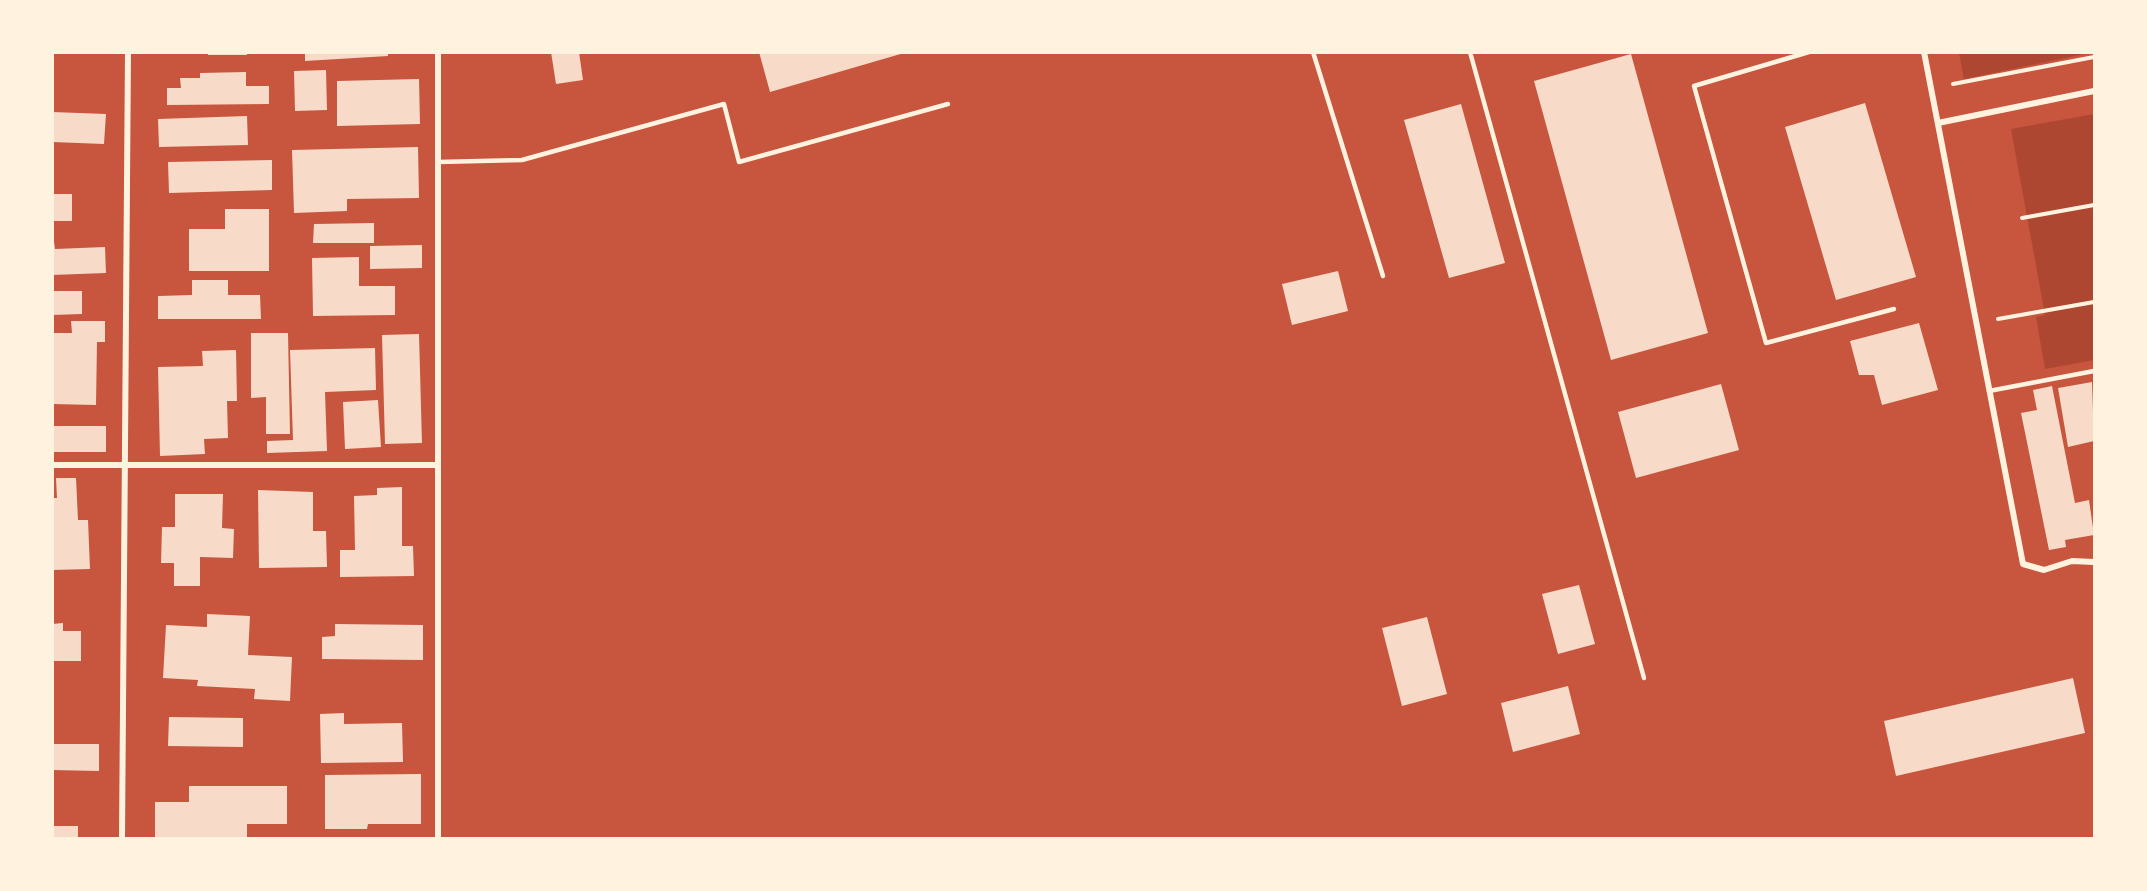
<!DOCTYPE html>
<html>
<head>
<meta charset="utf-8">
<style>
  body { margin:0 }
  #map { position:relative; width:2147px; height:891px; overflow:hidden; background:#c8553d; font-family:Cabin,sans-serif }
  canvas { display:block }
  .frame { position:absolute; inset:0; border:54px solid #fff3e0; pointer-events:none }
</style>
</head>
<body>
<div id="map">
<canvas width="2147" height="891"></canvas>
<div class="frame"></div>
</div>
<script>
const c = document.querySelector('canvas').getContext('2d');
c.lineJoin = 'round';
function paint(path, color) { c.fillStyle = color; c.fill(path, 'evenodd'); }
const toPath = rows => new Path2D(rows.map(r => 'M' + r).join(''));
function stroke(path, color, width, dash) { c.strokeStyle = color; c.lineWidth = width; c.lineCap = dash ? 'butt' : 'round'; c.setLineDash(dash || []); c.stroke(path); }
paint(toPath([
  [2094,52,1964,79,1959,53,1959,52],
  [2094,114,2094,360,2045,369,2036,317,2045,315,2011,129]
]), '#ae4732');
paint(toPath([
  [208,52,247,52,247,55,208,55],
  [305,52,388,52,388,56,305,61],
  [551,52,579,52,583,80,556,84],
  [759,52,904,52,904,53,770,92],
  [1631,54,1708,333,1611,360,1534,81],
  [326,70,327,110,295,111,294,71],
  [246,72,246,86,269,86,269,104,167,105,167,88,181,88,180,78,200,78,200,73],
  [419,79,420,124,337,126,337,81],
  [1865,103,1916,277,1836,300,1785,127],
  [1461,104,1505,263,1449,278,1404,120],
  [52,112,106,114,104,144,52,142],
  [247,116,248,145,159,147,158,119],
  [418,147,419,198,347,199,347,211,294,213,292,150],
  [272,160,272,190,169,193,168,162],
  [52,194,72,194,72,221,52,221],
  [225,209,269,209,269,271,189,271,189,229,225,229],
  [374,223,374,243,313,243,314,224],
  [52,227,55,249,105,247,106,273,52,275],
  [422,245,422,268,370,269,370,246],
  [359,257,359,286,395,286,395,315,313,316,312,258],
  [1338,271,1348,311,1292,325,1282,284],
  [192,280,228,280,228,295,260,295,261,319,158,319,158,296,192,295],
  [52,291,82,291,82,314,52,315],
  [71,321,105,321,105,342,97,342,96,405,52,404,52,333,72,333],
  [1919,323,1938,390,1882,405,1874,375,1859,375,1850,341],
  [251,333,288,333,290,434,266,434,266,397,251,398],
  [419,334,422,443,385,444,382,335],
  [375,348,376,390,325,392,327,451,267,453,267,441,293,440,290,350],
  [236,350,237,401,227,401,228,438,204,439,205,454,160,456,158,367,203,366,202,351],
  [2092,382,2094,441,2068,447,2058,388],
  [1721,384,1739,450,1636,478,1618,412],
  [2052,386,2075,503,2089,500,2094,535,2065,540,2066,547,2049,550,2021,413,2037,410,2033,390],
  [378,400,381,447,345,449,343,402],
  [53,426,106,426,106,452,53,452],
  [56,478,76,478,78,520,88,520,90,569,52,570,52,498,57,498],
  [402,487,402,546,413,546,414,576,340,577,340,550,355,550,354,496,377,495,377,488],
  [258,490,313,492,313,531,326,531,327,567,259,568],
  [175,494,223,494,222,528,234,529,233,558,200,557,200,586,174,586,174,563,161,563,162,527,175,527],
  [1579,585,1595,644,1558,654,1542,594],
  [207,614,250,616,248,655,292,657,290,701,254,699,255,689,197,686,198,680,163,678,166,625,207,627],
  [1427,617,1447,694,1402,706,1382,628],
  [63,623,63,631,81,631,81,661,52,661,52,624],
  [335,624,423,625,423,660,322,659,322,637,335,636],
  [2073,678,2085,733,1896,776,1884,721],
  [1568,686,1580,734,1513,752,1501,703],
  [344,713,344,724,402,723,403,762,321,763,320,714],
  [169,717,243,718,243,747,168,746],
  [52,744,99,744,99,771,52,770],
  [421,774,421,824,368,824,367,829,325,829,325,775],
  [189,786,287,786,287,824,247,824,247,838,155,838,155,802,189,802],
  [52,826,78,826,78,838,52,838]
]), '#f7dbc8');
stroke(toPath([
  [1953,84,2094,57],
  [2022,218,2094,205],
  [1998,319,2094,302]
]), '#fff3e0', 4);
stroke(toPath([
  [1313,52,1383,276],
  [1470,52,1644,678],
  [1809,52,1694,86,1766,343,1894,309],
  [438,162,522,160,724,104,739,162,948,104],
  [1989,391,2094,371]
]), '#fff3e0', 4.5);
stroke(toPath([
  [438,52,438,838],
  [1924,52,2023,564,2044,570,2072,561,2094,562],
  [1938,123,2094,91],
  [52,465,438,465],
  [122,838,128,52]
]), '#fff3e0', 6);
</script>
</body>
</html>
